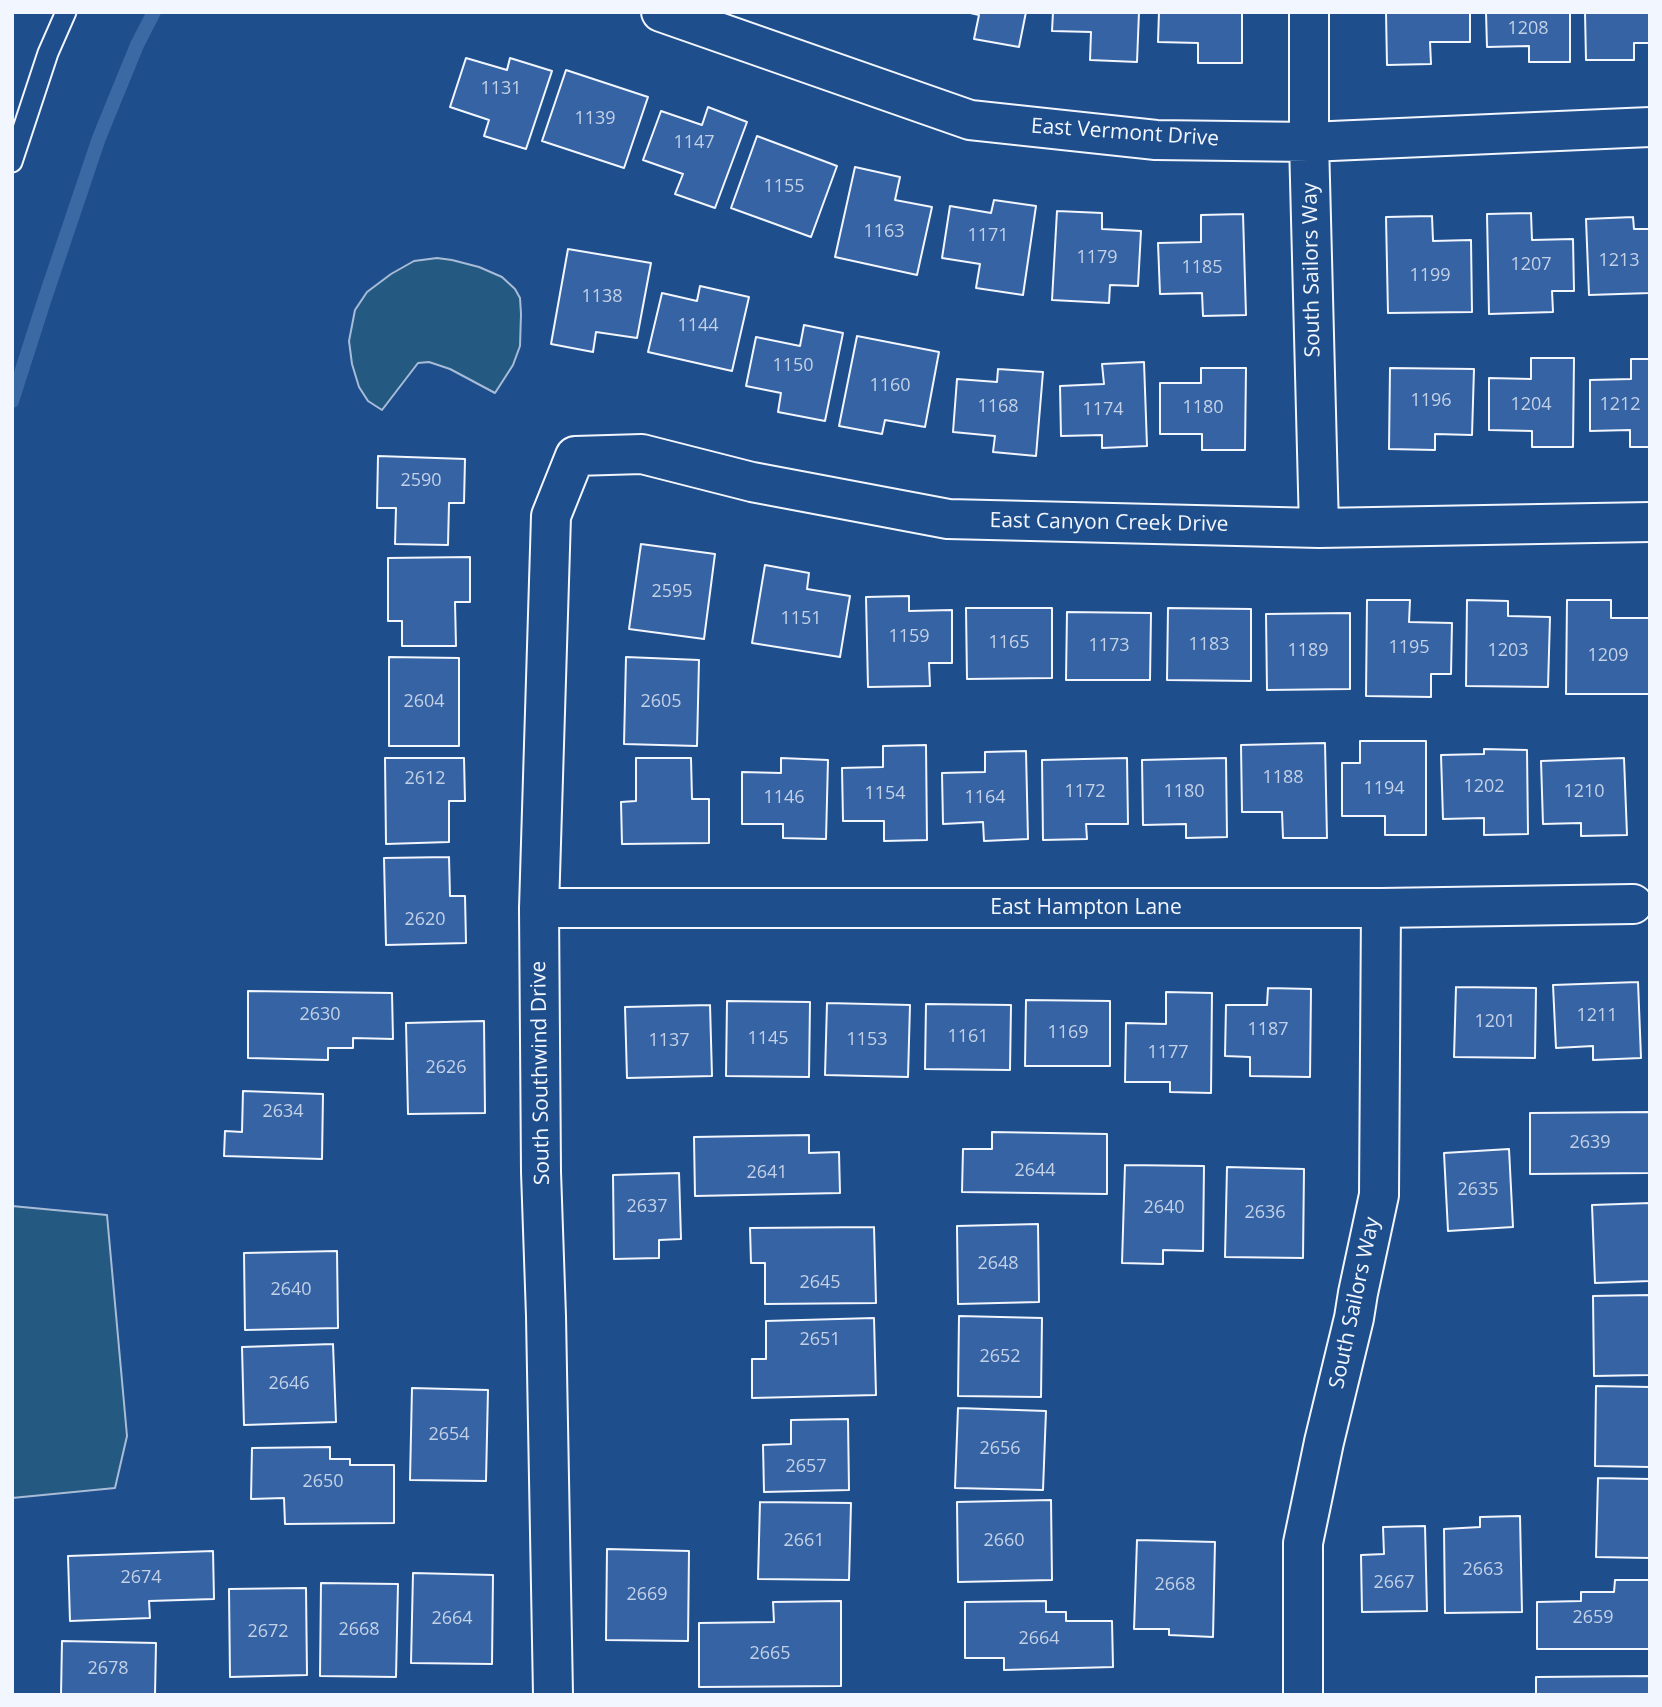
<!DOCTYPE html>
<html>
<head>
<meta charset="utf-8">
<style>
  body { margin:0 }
  #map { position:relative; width:1662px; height:1707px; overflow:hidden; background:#1f4e8c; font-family:"Open Sans",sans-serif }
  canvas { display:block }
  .frame { position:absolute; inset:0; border:14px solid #f2f6ff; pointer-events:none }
</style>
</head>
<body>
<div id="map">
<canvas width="1662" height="1707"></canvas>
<div class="frame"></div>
</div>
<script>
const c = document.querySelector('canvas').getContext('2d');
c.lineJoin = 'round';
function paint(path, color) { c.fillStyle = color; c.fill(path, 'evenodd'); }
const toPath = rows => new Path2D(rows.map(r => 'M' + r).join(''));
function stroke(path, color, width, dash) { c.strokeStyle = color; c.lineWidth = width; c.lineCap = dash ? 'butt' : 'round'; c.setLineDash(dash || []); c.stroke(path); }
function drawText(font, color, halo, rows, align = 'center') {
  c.font = font + ' "Open Sans",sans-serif'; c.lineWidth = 5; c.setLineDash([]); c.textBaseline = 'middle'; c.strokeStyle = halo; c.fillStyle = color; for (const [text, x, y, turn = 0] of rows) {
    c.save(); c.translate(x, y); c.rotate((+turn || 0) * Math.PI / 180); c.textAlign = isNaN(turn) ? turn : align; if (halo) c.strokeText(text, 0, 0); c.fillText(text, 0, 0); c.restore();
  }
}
const green = toPath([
  [437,258,452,260,479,267,502,277,515,289,520,298,521,314,520,346,513,365,495,393,450,369,429,362,418,363,382,410,368,401,359,387,352,364,349,341,355,310,367,292,391,274,414,261,437,258],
  [12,1206,107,1215,127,1436,115,1488,12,1498,12,1206]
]);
paint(green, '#245a82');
stroke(green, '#a8bbd7', 2);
stroke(toPath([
  [12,401,45,298,99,138,137,45,154,12]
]), '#3b69a3', 14);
const building = toPath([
  [966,12,1026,12,1019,47,974,39,979,15,966,12],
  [1053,12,1139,12,1137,62,1090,60,1091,32,1052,31,1053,12],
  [1159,12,1242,12,1242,63,1198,63,1198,43,1158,42,1159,12],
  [1386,12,1470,12,1470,42,1430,42,1431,64,1387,65,1386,12],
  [1486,12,1570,12,1570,62,1529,62,1529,46,1487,47,1486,12],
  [1585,12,1650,12,1650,43,1634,43,1634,60,1586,60,1585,12],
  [466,58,507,70,510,58,552,71,526,149,484,136,489,120,450,107,466,58],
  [566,70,648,97,624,168,542,141,566,70],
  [708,107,747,122,715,208,675,194,683,174,643,160,661,111,702,125,708,107],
  [757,136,837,166,811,237,731,208,757,136],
  [855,167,900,177,895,200,932,207,917,275,835,257,855,167],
  [994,200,1036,206,1023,295,976,288,980,264,942,258,950,206,991,213,994,200],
  [1057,211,1102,213,1102,229,1141,231,1138,286,1110,285,1109,303,1052,300,1057,211],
  [1531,213,1532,240,1573,239,1574,291,1552,291,1553,312,1489,314,1487,214,1531,213],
  [1243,214,1246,315,1203,316,1202,293,1160,294,1158,243,1201,242,1201,215,1243,214],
  [1432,216,1433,241,1471,240,1472,312,1388,313,1386,217,1432,216],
  [1633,217,1634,229,1650,229,1650,293,1589,295,1586,219,1633,217],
  [568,249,651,263,637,338,596,332,593,352,551,344,568,249],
  [700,286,749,297,732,371,648,352,662,293,697,301,700,286],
  [804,325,843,333,825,421,778,412,781,393,746,386,756,337,800,346,804,325],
  [857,336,939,352,925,427,885,420,882,434,839,426,857,336],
  [1531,358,1574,358,1573,447,1532,447,1532,431,1489,430,1489,378,1531,379,1531,358],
  [1631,359,1650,359,1650,447,1630,447,1630,430,1590,431,1590,380,1631,379,1631,359],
  [1144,362,1147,446,1102,448,1102,435,1061,436,1060,386,1104,384,1102,364,1144,362],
  [1201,368,1246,368,1245,450,1202,450,1202,434,1160,434,1160,383,1201,383,1201,368],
  [1390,368,1474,369,1472,435,1435,434,1435,450,1389,449,1390,368],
  [998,369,1043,372,1036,456,993,452,995,436,953,432,957,379,997,382,998,369],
  [378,456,465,459,464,503,449,503,448,545,395,544,396,508,377,508,378,456],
  [641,544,715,554,704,639,629,629,641,544],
  [470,557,470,602,455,602,456,646,402,646,402,621,388,621,388,558,470,557],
  [765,565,809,573,807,589,850,596,840,657,752,643,765,565],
  [909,596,909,611,952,610,952,663,929,663,930,686,868,687,866,597,909,596],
  [1367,600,1410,600,1409,622,1452,623,1451,674,1431,674,1431,697,1366,696,1367,600],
  [1467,600,1508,601,1508,616,1550,617,1548,687,1466,686,1467,600],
  [1567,600,1611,600,1611,618,1650,618,1650,694,1566,694,1567,600],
  [966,608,1052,608,1052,678,967,679,966,608],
  [1168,608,1251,609,1251,681,1167,680,1168,608],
  [1067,612,1151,613,1150,680,1066,680,1067,612],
  [1350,613,1350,689,1267,690,1266,614,1350,613],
  [389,657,459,658,459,746,389,746,389,657],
  [626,657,699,660,697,746,624,744,626,657],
  [1360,741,1426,741,1426,835,1385,835,1385,816,1342,816,1342,763,1360,763,1360,741],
  [1325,743,1327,838,1283,838,1282,812,1242,812,1241,745,1325,743],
  [926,745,927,840,884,841,884,821,843,821,842,768,883,767,883,746,926,745],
  [1484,749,1527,750,1528,834,1484,835,1484,818,1443,819,1441,755,1484,754,1484,749],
  [1026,751,1028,839,984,841,983,822,943,824,942,773,985,772,985,752,1026,751],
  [385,758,464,758,465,801,449,801,449,842,386,844,385,758],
  [636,758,691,758,692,799,709,799,709,843,622,844,621,802,636,801,636,758],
  [781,758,828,760,826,839,783,838,783,824,742,824,742,772,781,773,781,758],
  [1127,758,1128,824,1086,824,1087,839,1043,840,1042,760,1127,758],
  [1226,758,1227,837,1186,838,1186,824,1143,825,1142,760,1226,758],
  [1624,758,1627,835,1581,836,1581,823,1543,824,1541,761,1624,758],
  [449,857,450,896,465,896,466,943,386,945,384,858,449,857],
  [1638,982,1641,1058,1593,1060,1593,1046,1556,1048,1553,985,1638,982],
  [1456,987,1536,988,1535,1058,1454,1057,1456,987],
  [1268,988,1311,989,1310,1077,1250,1076,1250,1057,1225,1056,1226,1005,1267,1005,1268,988],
  [248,991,392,993,393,1039,353,1038,353,1048,328,1048,328,1060,248,1058,248,991],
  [1166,992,1212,993,1211,1093,1170,1092,1170,1082,1125,1082,1126,1023,1166,1024,1166,992],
  [1026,1000,1110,1001,1110,1066,1025,1066,1026,1000],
  [727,1001,810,1002,809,1077,726,1076,727,1001],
  [827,1003,910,1005,908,1077,825,1075,827,1003],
  [926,1004,1011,1005,1010,1070,925,1069,926,1004],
  [710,1005,712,1076,627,1078,625,1007,710,1005],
  [484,1021,485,1113,408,1114,406,1023,484,1021],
  [243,1091,323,1094,322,1159,224,1156,225,1131,242,1132,243,1091],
  [1650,1112,1650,1173,1530,1174,1530,1113,1650,1112],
  [992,1132,1107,1134,1107,1194,962,1192,963,1149,992,1149,992,1132],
  [809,1135,809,1153,839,1152,840,1193,695,1196,694,1137,809,1135],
  [1509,1149,1513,1227,1448,1231,1444,1153,1509,1149],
  [1125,1165,1204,1166,1203,1251,1163,1250,1163,1264,1122,1263,1125,1165],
  [1227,1167,1304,1169,1303,1258,1225,1257,1227,1167],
  [679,1173,681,1239,659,1240,659,1258,614,1259,613,1175,679,1173],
  [1650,1203,1650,1281,1595,1283,1592,1205,1650,1203],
  [1038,1224,1039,1302,958,1304,957,1226,1038,1224],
  [874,1227,876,1303,765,1304,765,1263,751,1263,750,1228,874,1227],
  [337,1251,338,1328,245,1330,244,1253,337,1251],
  [1650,1295,1650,1375,1594,1376,1593,1296,1650,1295],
  [959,1316,1042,1318,1041,1397,958,1396,959,1316],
  [874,1318,876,1395,752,1398,752,1359,766,1359,766,1321,874,1318],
  [333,1344,336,1422,244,1425,242,1347,333,1344],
  [1596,1386,1650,1387,1650,1467,1595,1466,1596,1386],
  [412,1388,488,1390,486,1481,410,1480,412,1388],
  [958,1408,1046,1411,1043,1490,955,1488,958,1408],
  [848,1419,849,1490,764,1492,763,1445,791,1444,791,1420,848,1419],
  [330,1447,330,1459,350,1459,350,1465,394,1465,394,1523,285,1524,284,1498,251,1499,252,1448,330,1447],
  [1598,1478,1650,1479,1650,1558,1596,1557,1598,1478],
  [1051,1500,1052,1580,958,1582,957,1502,1051,1500],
  [760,1502,851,1503,849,1580,758,1579,760,1502],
  [1520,1516,1522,1612,1445,1613,1444,1529,1480,1527,1480,1517,1520,1516],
  [1425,1526,1427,1611,1362,1612,1361,1555,1384,1554,1383,1527,1425,1526],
  [1137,1540,1215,1542,1213,1637,1169,1635,1169,1629,1134,1629,1137,1540],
  [607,1549,689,1551,688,1641,606,1640,607,1549],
  [213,1551,214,1599,149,1601,150,1618,70,1621,68,1556,213,1551],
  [413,1573,493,1575,492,1664,411,1663,413,1573],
  [1615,1580,1650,1580,1649,1649,1537,1649,1537,1602,1581,1601,1581,1592,1614,1592,1615,1580],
  [321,1583,398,1584,396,1677,320,1676,321,1583],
  [306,1588,307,1675,230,1677,229,1589,306,1588],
  [841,1601,841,1686,699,1687,699,1623,774,1622,773,1602,841,1601],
  [1046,1601,1046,1612,1066,1612,1066,1621,1112,1621,1113,1667,1004,1670,1004,1658,965,1658,965,1602,1046,1601],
  [62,1641,156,1643,155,1695,61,1695,62,1641],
  [1650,1676,1650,1695,1536,1695,1536,1677,1650,1676]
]);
paint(building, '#3563a3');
stroke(building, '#f2f6ff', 2);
const service = toPath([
  [12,162,48,53,66,12]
]);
const minor = toPath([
  [661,12,970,120,1156,140,1309,142,1650,127],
  [1309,12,1309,142,1319,528],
  [539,908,1381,908,1633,904],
  [553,1695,546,1316,541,1172,539,908,551,516,575,456,642,454,752,482,948,519,1319,528,1650,522],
  [1303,1695,1303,1543,1324,1442,1354,1318,1358,1293,1379,1195,1381,908]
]);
stroke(service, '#f2f6ff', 23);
stroke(minor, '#f2f6ff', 42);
stroke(service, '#1f4e8c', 19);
stroke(minor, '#1f4e8c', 38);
drawText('18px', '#c3d1e8', null, [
  ["1208",1528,29],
  ["1131",501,89],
  ["1139",595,119],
  ["1147",694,143],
  ["1155",784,187],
  ["1163",884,232],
  ["1171",988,236],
  ["1179",1097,258],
  ["1213",1619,261],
  ["1207",1531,265],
  ["1185",1202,268],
  ["1199",1430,276],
  ["1138",602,297],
  ["1144",698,326],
  ["1150",793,366],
  ["1160",890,386],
  ["1196",1431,401],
  ["1204",1531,405],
  ["1212",1620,405],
  ["1168",998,407],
  ["1180",1203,408],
  ["1174",1103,410],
  ["2590",421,481],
  ["2595",672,592],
  ["1151",801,619],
  ["1159",909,637],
  ["1165",1009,643],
  ["1183",1209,645],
  ["1173",1109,646],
  ["1195",1409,648],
  ["1189",1308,651],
  ["1203",1508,651],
  ["1209",1608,656],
  ["2604",424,702],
  ["2605",661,702],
  ["1188",1283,778],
  ["2612",425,779],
  ["1202",1484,787],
  ["1194",1384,789],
  ["1172",1085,792],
  ["1180",1184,792],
  ["1210",1584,792],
  ["1154",885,794],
  ["1146",784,798],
  ["1164",985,798],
  ["2620",425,920],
  ["2630",320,1015],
  ["1211",1597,1016],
  ["1201",1495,1022],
  ["1187",1268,1030],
  ["1169",1068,1033],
  ["1161",968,1037],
  ["1145",768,1039],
  ["1153",867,1040],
  ["1137",669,1041],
  ["1177",1168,1053],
  ["2626",446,1068],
  ["2634",283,1112],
  ["2639",1590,1143],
  ["2644",1035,1171],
  ["2641",767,1173],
  ["2635",1478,1190],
  ["2637",647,1207],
  ["2640",1164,1208],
  ["2636",1265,1213],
  ["2648",998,1264],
  ["2645",820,1283],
  ["2640",291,1290],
  ["2651",820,1340],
  ["2652",1000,1357],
  ["2646",289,1384],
  ["2654",449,1435],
  ["2656",1000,1449],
  ["2657",806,1467],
  ["2650",323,1482],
  ["2661",804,1541],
  ["2660",1004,1541],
  ["2663",1483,1570],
  ["2674",141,1578],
  ["2667",1394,1583],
  ["2668",1175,1585],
  ["2669",647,1595],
  ["2659",1593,1618],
  ["2664",452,1619],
  ["2668",359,1630],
  ["2672",268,1632],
  ["2664",1039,1639],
  ["2665",770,1654],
  ["2678",108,1669]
]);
drawText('21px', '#f2f6ff', '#1f4e8c', [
  ["East Vermont Drive",1125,133,4],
  ["South Sailors Way",1312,270,-91],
  ["East Canyon Creek Drive",1109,523,1],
  ["East Hampton Lane",1086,908],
  ["South Southwind Drive",541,1073,-91],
  ["South Sailors Way",1355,1303,-78]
]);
</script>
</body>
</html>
